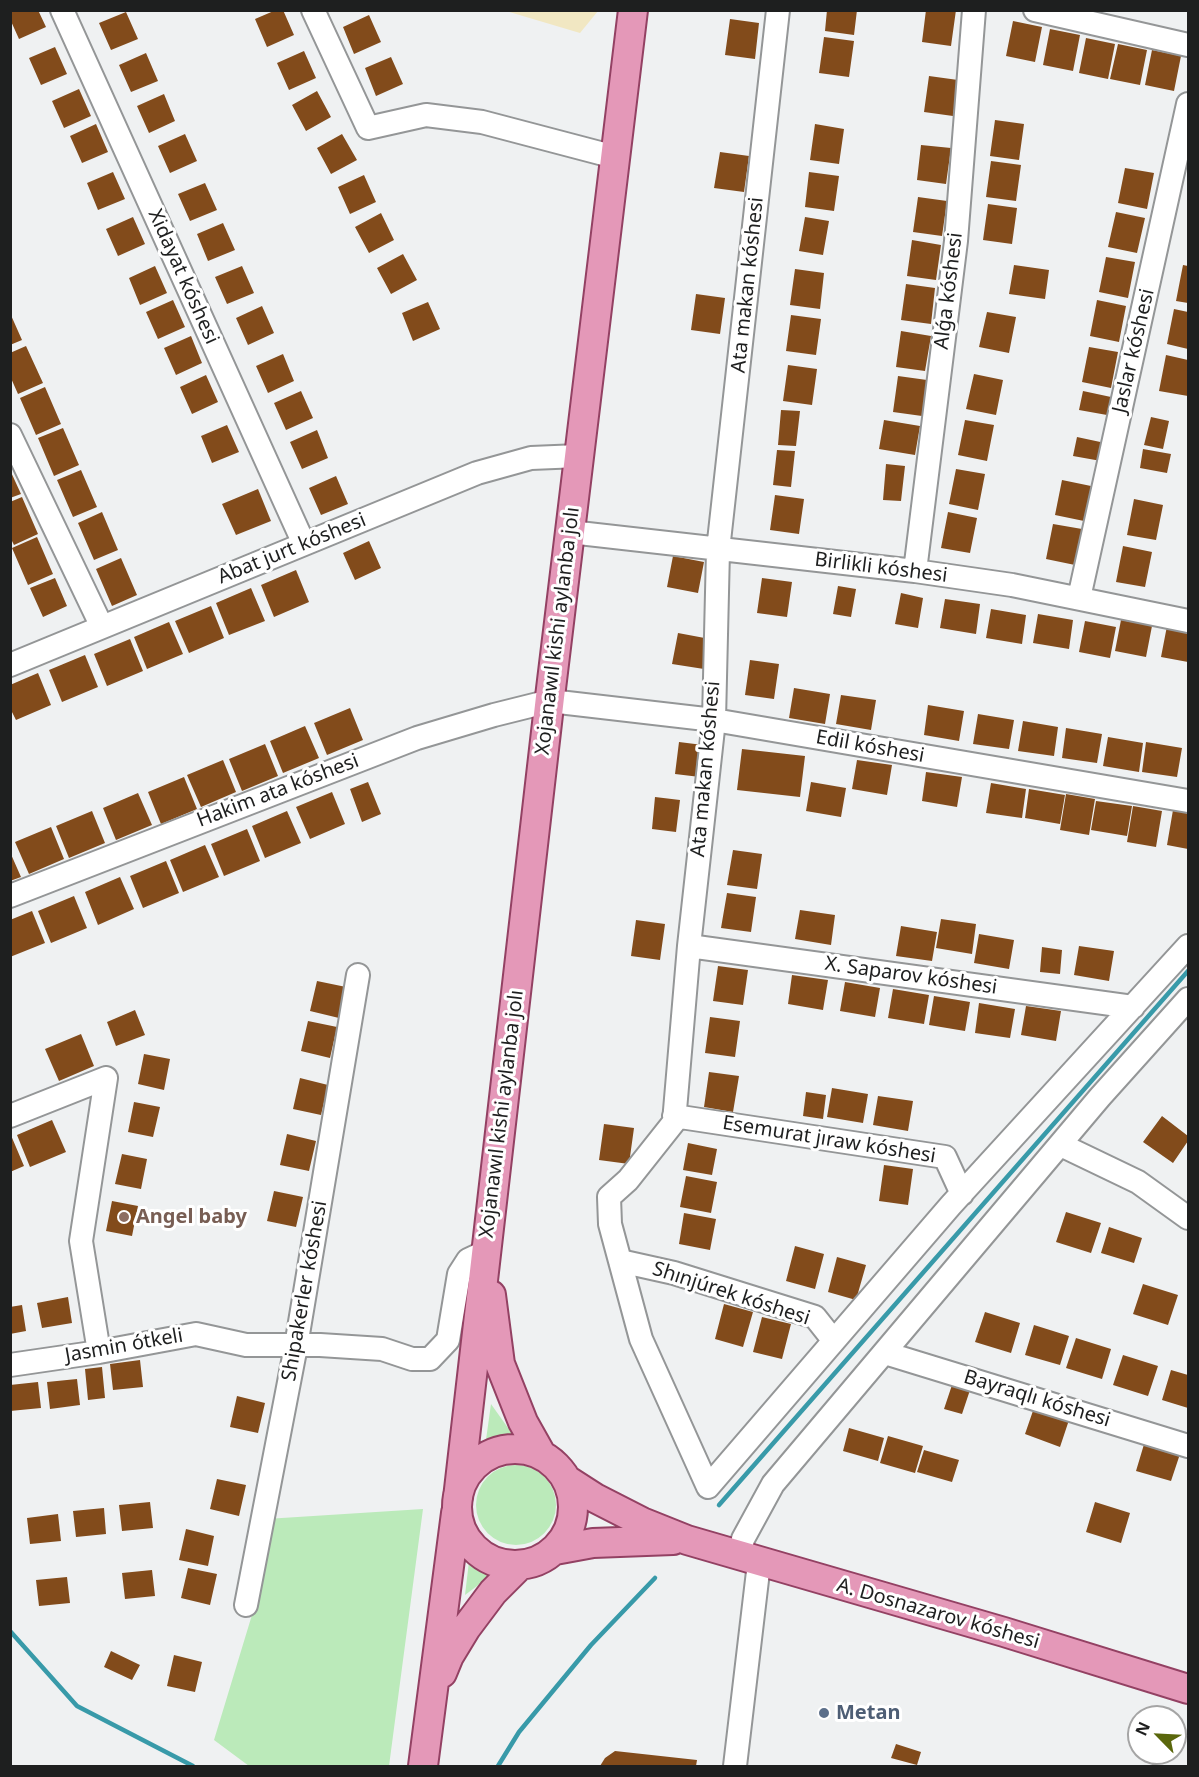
<!DOCTYPE html>
<html>
<head>
<meta charset="utf-8">
<style>
  body { margin:0 }
  #map { position:relative; width:1199px; height:1777px; overflow:hidden; background:#eff1f2; font-family:"Noto Sans",sans-serif }
  canvas { display:block }
  .frame { position:absolute; inset:0; border:12px solid #1e1f1f; pointer-events:none }
  .north { position:absolute; left:1127px; top:1705px; width:60px; height:60px; box-sizing:border-box; background:#fff; border:2px solid #a5a5a5; border-radius:50%; rotate:294deg; font-size:16px; font-weight:700; line-height:24px; text-align:center; color:#1e1f1f }
  .north::after { content:''; display:block; margin:auto; width:21px; height:27px; background:#5a670c; clip-path:polygon(50% 0,100% 100%,50% 72%,0 100%) }
</style>
</head>
<body>
<div id="map">
<canvas width="1199" height="1777"></canvas>
<div class="frame"></div>
<div class="north">N</div>
</div>
<script>
const c = document.querySelector('canvas').getContext('2d');
c.lineJoin = 'round';
function paint(path, color) { c.fillStyle = color; c.fill(path, 'evenodd'); }
const toPath = rows => new Path2D(rows.map(r => 'M' + r).join(''));
function stroke(path, color, width, dash) { c.strokeStyle = color; c.lineWidth = width; c.lineCap = dash ? 'butt' : 'round'; c.setLineDash(dash || []); c.stroke(path); }
function drawText(font, color, halo, rows, align = 'center') {
  c.font = font + ' "Noto Sans",sans-serif'; c.lineWidth = 6; c.setLineDash([]); c.textBaseline = 'middle'; c.strokeStyle = halo; c.fillStyle = color; for (const [text, x, y, turn = 0] of rows) {
    c.save(); c.translate(x, y); c.rotate((+turn || 0) * Math.PI / 180); c.textAlign = isNaN(turn) ? turn : align; if (halo) c.strokeText(text, 0, 0); c.fillText(text, 0, 0); c.restore();
  }
}
paint(toPath([
  [491,1404,518,1442,501,1444,492,1448,484,1454],
  '476 1505a40 40 0 1 1 80 0a40 40 0 1 1-80 0Z',
  [423,1509,389,1766,249,1766,214,1740,265,1572,266,1519],
  [470,1553,481,1565,497,1571,465,1595]
]), '#bbeaba');
paint(toPath([
  [506,11,598,11,580,33]
]), '#f1e7c2');
stroke(toPath([
  [719,1505,1188,971],
  [10,1631,77,1706,193,1766],
  [498,1766,519,1732,591,1645,655,1578]
]), '#389aa9', 4.5);
paint(toPath([
  [10,10,38,10,46,27,19,39,10,19],
  [276,10,283,10,294,35,267,47,255,19],
  [827,10,857,10,854,35,825,31],
  [926,10,956,10,951,46,922,42],
  [126,12,138,39,111,50,99,23],
  [369,15,381,42,354,54,343,27],
  [730,19,759,23,755,59,725,55],
  [1013,21,1042,27,1035,62,1006,56],
  [1050,29,1080,35,1073,71,1043,65],
  [824,37,854,41,849,77,819,73],
  [1086,38,1115,44,1108,79,1079,73],
  [1118,44,1147,50,1140,85,1110,79],
  [55,47,67,74,41,85,29,58],
  [1152,50,1181,56,1174,91,1145,85],
  [304,51,316,78,289,90,277,63],
  [146,53,158,81,131,92,119,65],
  [391,57,403,84,376,96,365,68],
  [929,76,958,80,953,116,924,112],
  [79,89,91,116,64,128,52,101],
  [317,91,331,117,306,131,292,105],
  [164,94,175,121,149,133,137,106],
  [995,120,1024,124,1019,160,990,156],
  [96,124,108,152,82,163,70,136],
  [815,124,844,129,839,164,810,160],
  [185,134,197,161,170,173,158,146],
  [342,134,357,160,331,174,317,148],
  [921,145,951,148,946,184,917,180],
  [720,152,749,156,744,192,714,188],
  [991,161,1021,165,1016,201,986,197],
  [1125,168,1154,173,1147,209,1118,203],
  [113,172,125,199,98,210,87,183],
  [809,172,839,176,834,211,805,207],
  [364,175,376,202,350,214,338,187],
  [205,183,217,210,190,221,178,194],
  [918,197,947,201,942,236,913,232],
  [988,204,1017,208,1012,244,983,240],
  [1116,212,1145,218,1137,253,1108,247],
  [381,213,394,240,369,253,355,227],
  [133,217,145,244,118,256,106,229],
  [805,217,829,221,823,255,799,251],
  [223,223,235,250,208,261,197,234],
  [912,240,941,245,936,280,907,276],
  [403,254,417,280,391,294,377,268],
  [1106,257,1135,262,1128,298,1099,292],
  [1014,265,1049,270,1045,299,1009,294],
  [1183,265,1188,266,1188,303,1176,301],
  [155,266,167,293,140,305,129,278],
  [242,266,254,293,227,304,215,277],
  [795,269,824,273,820,309,790,305],
  [906,284,935,288,931,324,901,320],
  [696,294,725,298,720,334,691,330],
  [173,300,185,327,158,339,146,312],
  [1097,300,1126,306,1119,342,1090,336],
  [428,302,440,329,413,341,402,313],
  [262,306,274,333,248,345,236,318],
  [1174,309,1188,312,1188,349,1167,344],
  [987,312,1016,317,1009,353,979,347],
  [10,313,22,340,10,345],
  [791,315,821,319,816,355,786,351],
  [901,331,931,336,925,371,896,367],
  [191,336,202,363,176,375,164,348],
  [26,346,43,383,18,394,10,376,10,353],
  [1089,347,1118,352,1111,388,1082,382],
  [283,354,294,381,268,393,256,366],
  [1166,355,1188,360,1188,396,1159,391],
  [788,365,817,369,812,405,783,401],
  [974,374,1003,380,996,415,966,409],
  [206,375,218,402,192,414,180,387],
  [898,376,927,380,922,416,893,412],
  [45,387,61,424,36,435,20,398],
  [301,391,313,418,286,430,274,403],
  [1083,391,1111,397,1107,415,1079,410],
  [781,410,800,411,796,446,778,445],
  [1151,417,1169,421,1163,449,1144,445],
  [884,420,920,426,915,455,879,449],
  [965,420,994,425,987,461,958,455],
  [227,425,239,452,212,463,201,436],
  [63,428,79,465,54,476,38,438],
  [317,430,328,458,302,469,290,442],
  [1077,437,1105,443,1101,461,1073,456],
  [1143,449,1171,454,1167,473,1140,468],
  [777,450,795,451,791,487,773,485],
  [886,464,905,466,901,501,883,500],
  [956,469,985,474,978,510,949,504],
  [10,470,21,494,10,498],
  [81,470,97,507,73,517,57,480],
  [336,476,348,504,321,515,309,488],
  [1062,480,1091,486,1084,521,1055,515],
  [258,489,271,521,236,535,222,504],
  [775,495,804,499,799,534,770,530],
  [22,497,38,534,14,545,10,537,10,502],
  [1134,499,1163,505,1156,540,1127,535],
  [102,512,118,550,94,560,78,523],
  [948,512,977,518,970,553,941,548],
  [1053,524,1082,529,1075,565,1046,559],
  [37,537,53,574,28,585,12,548],
  [369,541,381,568,355,580,343,553],
  [1123,546,1152,552,1145,587,1116,582],
  [673,556,704,562,698,593,667,587],
  [121,558,137,595,112,606,96,569],
  [296,570,309,602,274,617,261,585],
  [55,578,67,606,43,617,30,588],
  [762,578,792,582,787,617,757,613],
  [838,586,856,589,851,617,833,614],
  [251,588,265,621,229,635,216,603],
  [901,593,923,598,918,628,895,624],
  [945,599,980,604,976,634,940,628],
  [211,606,224,638,189,653,175,621],
  [991,609,1026,615,1022,644,986,638],
  [1038,614,1073,620,1069,649,1033,643],
  [1121,620,1152,626,1146,657,1115,651],
  [1085,621,1116,627,1110,658,1079,652],
  [169,622,183,654,147,669,134,637],
  [1167,626,1188,630,1188,662,1161,657],
  [678,633,710,639,704,669,672,664],
  [130,639,143,671,107,686,94,654],
  [85,655,98,687,62,702,49,670],
  [750,660,779,664,774,699,745,695],
  [38,673,51,705,16,720,10,708,10,685],
  [794,688,830,694,825,724,789,718],
  [841,695,876,700,871,730,836,724],
  [928,705,964,711,959,741,924,735],
  [350,708,363,740,327,755,314,723],
  [978,714,1014,720,1009,749,973,744],
  [1023,721,1058,727,1054,756,1018,751],
  [305,726,319,758,283,773,270,741],
  [1066,728,1102,734,1097,763,1062,758],
  [1108,737,1143,743,1139,772,1103,766],
  [679,742,703,745,700,777,675,774],
  [1146,742,1182,748,1177,777,1142,772],
  [265,744,278,776,242,791,229,759],
  [742,749,805,756,800,797,737,790],
  [223,760,236,792,201,807,187,775],
  [857,760,892,765,887,795,852,789],
  [926,772,962,777,957,807,922,801],
  [184,777,197,809,161,824,148,792],
  [368,782,381,814,362,822,350,789],
  [811,782,846,788,841,817,806,811],
  [991,783,1026,789,1022,818,986,813],
  [1029,789,1065,795,1060,824,1025,818],
  [332,792,345,824,310,839,296,807],
  [138,793,152,825,116,840,103,808],
  [1066,794,1095,799,1089,835,1060,830],
  [655,797,680,800,676,832,652,829],
  [1096,801,1132,806,1127,836,1091,830],
  [1133,806,1162,811,1156,847,1127,842],
  [1173,810,1188,812,1188,849,1167,845],
  [92,811,105,843,69,858,56,826],
  [287,811,301,843,265,858,252,826],
  [51,827,64,859,29,874,15,842],
  [247,829,260,861,224,876,211,844],
  [205,845,219,877,183,892,170,860],
  [733,850,762,854,757,889,727,885],
  [10,852,21,877,10,881],
  [166,861,179,893,143,908,130,876],
  [120,877,134,909,98,925,85,892],
  [727,893,756,897,751,932,721,928],
  [74,896,87,928,51,943,38,911],
  [800,910,835,915,831,945,795,939],
  [32,911,45,943,10,957,10,920],
  [941,919,976,924,972,954,936,948],
  [636,920,665,924,660,960,631,956],
  [901,926,937,932,932,961,896,956],
  [979,934,1014,940,1009,969,974,963],
  [1079,946,1114,951,1109,981,1074,975],
  [1042,947,1062,950,1060,974,1040,972],
  [718,966,748,970,743,1005,713,1001],
  [792,975,828,980,823,1010,788,1004],
  [317,981,346,987,339,1018,310,1011],
  [845,982,880,988,875,1017,840,1011],
  [893,989,929,995,924,1024,888,1018],
  [934,996,970,1002,965,1031,929,1025],
  [979,1003,1015,1009,1010,1038,975,1033],
  [1026,1006,1061,1011,1056,1041,1021,1035],
  [135,1010,145,1035,116,1046,107,1022],
  [710,1017,740,1021,735,1057,705,1053],
  [308,1021,337,1027,330,1058,301,1051],
  [81,1034,94,1066,59,1081,45,1049],
  [144,1054,170,1059,164,1090,138,1084],
  [709,1072,739,1076,733,1112,704,1107],
  [300,1078,328,1085,321,1115,293,1109],
  [832,1088,868,1094,863,1123,827,1117],
  [806,1092,826,1095,823,1119,803,1116],
  [878,1096,913,1101,908,1131,873,1125],
  [134,1102,160,1107,153,1137,128,1132],
  [1162,1116,1188,1136,1188,1141,1173,1163,1143,1142],
  [52,1120,66,1152,30,1167,17,1135],
  [604,1124,634,1128,629,1164,599,1160],
  [10,1133,24,1166,10,1172],
  [287,1134,316,1141,309,1171,280,1165],
  [688,1143,717,1149,712,1175,683,1170],
  [122,1154,147,1159,141,1189,115,1184],
  [884,1165,913,1169,908,1205,879,1201],
  [686,1176,717,1182,711,1213,680,1207],
  [274,1191,303,1197,296,1227,267,1221],
  [112,1201,138,1206,132,1236,106,1231],
  [1066,1212,1101,1223,1091,1253,1056,1242],
  [684,1213,716,1219,710,1250,679,1244],
  [1109,1227,1142,1238,1134,1263,1101,1253],
  [795,1246,824,1254,815,1289,786,1281],
  [837,1257,866,1265,856,1300,828,1292],
  [1143,1284,1178,1295,1168,1325,1133,1314],
  [68,1297,72,1323,42,1328,37,1303],
  [724,1304,753,1312,743,1347,715,1339],
  [22,1305,26,1331,10,1334,10,1307],
  [985,1312,1020,1323,1011,1353,975,1342],
  [762,1317,791,1324,782,1359,753,1352],
  [1034,1325,1069,1336,1060,1365,1025,1355],
  [1076,1338,1111,1349,1102,1379,1066,1368],
  [1123,1355,1158,1366,1148,1396,1113,1385],
  [140,1360,143,1387,113,1390,110,1364],
  [102,1367,105,1398,88,1400,85,1369],
  [1171,1370,1188,1375,1188,1408,1162,1400],
  [77,1379,80,1405,50,1409,47,1382],
  [954,1379,972,1384,962,1414,944,1409],
  [38,1382,41,1408,10,1411,10,1385],
  [237,1396,265,1403,258,1433,230,1427],
  [1035,1405,1070,1417,1060,1447,1025,1434],
  [849,1428,884,1438,878,1461,843,1451],
  [888,1436,923,1446,915,1473,880,1463],
  [1145,1441,1181,1451,1171,1481,1136,1471],
  [924,1450,959,1460,952,1482,917,1472],
  [217,1479,246,1485,239,1516,210,1509],
  [150,1502,153,1528,122,1531,119,1505],
  [1095,1502,1130,1513,1121,1543,1086,1532],
  [104,1508,106,1534,76,1537,73,1511],
  [58,1514,61,1541,30,1544,27,1518],
  [186,1529,214,1536,208,1566,179,1560],
  [188,1568,217,1574,210,1605,181,1598],
  [152,1570,155,1596,125,1599,122,1573],
  [67,1577,70,1603,39,1606,36,1580],
  [111,1651,140,1665,132,1680,104,1667],
  [174,1655,202,1662,195,1692,167,1686],
  [896,1744,921,1752,917,1765,891,1758],
  [615,1751,697,1760,696,1766,600,1766,605,1758]
]), '#824b1b');
const minor = toPath([
  [62,10,304,544],
  [313,10,368,128,426,115,482,122,615,157],
  [778,10,718,550,714,720,689,946,674,1122,628,1180,609,1197,610,1224,641,1339,708,1487,951,1205,1188,946],
  [1035,10,1188,45],
  [10,435,102,627],
  [570,532,915,571,1012,585,1188,621],
  [915,571,956,241,974,10],
  [1079,598,1188,104],
  [10,665,477,473,531,458,579,456],
  [10,896,417,738,494,715,550,701,714,720,1188,801],
  [689,946,1133,1007],
  [10,1116,106,1078],
  [674,1116,945,1157,962,1194],
  [1061,1145,1138,1182,1188,1218],
  [620,1261,674,1273,815,1317,834,1341],
  [99,1352,81,1241,106,1078],
  [885,1353,1188,1446],
  [10,1365,99,1352,196,1334,246,1345,320,1345,382,1349,412,1359,430,1359,448,1340,459,1274,468,1260,485,1252],
  [739,1557,743,1539,773,1484,1100,1097,1188,999],
  [246,1605,296,1346,358,975],
  [735,1766,759,1563]
]);
const major = toPath([
  [491,1295,500,1364,523,1422,541,1454],
  '457 1507a58 58 0 1 1 116 0a58 58 0 1 1-116 0Z',
  [567,1480,595,1498,642,1522,687,1540,1004,1632,1188,1689],
  [458,1498,550,697,633,10],
  [555,1550,593,1543,673,1540],
  [442,1673,449,1656,466,1628,493,1592,520,1565],
  [423,1766,456,1513]
]);
stroke(minor, '#949697', 26);
stroke(major, '#934163', 32);
stroke(minor, '#fff', 22);
stroke(major, '#e498b8', 28);
for (const [x, y, r, color] of [
  [124,1217,6,"#8d6e63"],
  [824,1713,6,"#5c6f8a"]
]) { const dot = new Path2D(); dot.arc(x, y, r, 0, 2 * Math.PI); c.fillStyle = color; c.fill(dot); stroke(dot, '#fff', 2); }
drawText('20px', '#1e1f1f', '#fff', [
  ["Xidayat kóshesi",183,277,66],
  ["Ata makan kóshesi",748,285,-84],
  ["Alǵa kóshesi",949,291,-83],
  ["Jaslar kóshesi",1134,351,-77],
  ["Abat jurt kóshesi",292,549,-22],
  ["Birlikli kóshesi",881,568,7],
  ["Xojanawıl kishi aylanba jolı",558,631,-83],
  ["Edil kóshesi",870,747,10],
  ["Ata makan kóshesi",706,769,-85],
  ["Hakim ata kóshesi",278,791,-21],
  ["X. Saparov kóshesi",911,976,8],
  ["Xojanawıl kishi aylanba jolı",502,1114,-83],
  ["Esemurat jıraw kóshesi",829,1140,9],
  ["Shipakerler kóshesi",305,1291,-80],
  ["Shınjúrek kóshesi",731,1294,18],
  ["Jasmin ótkeli",124,1346,-10],
  ["Bayraqlı kóshesi",1037,1399,17],
  ["A. Dosnazarov kóshesi",938,1614,16]
]);
drawText('bold 20px', '#785e54', '#fff', [
  ["Angel baby",136,1217]
], 'left');
drawText('bold 20px', '#4e5e75', '#fff', [
  ["Metan",836,1713]
], 'left');
</script>
</body>
</html>
